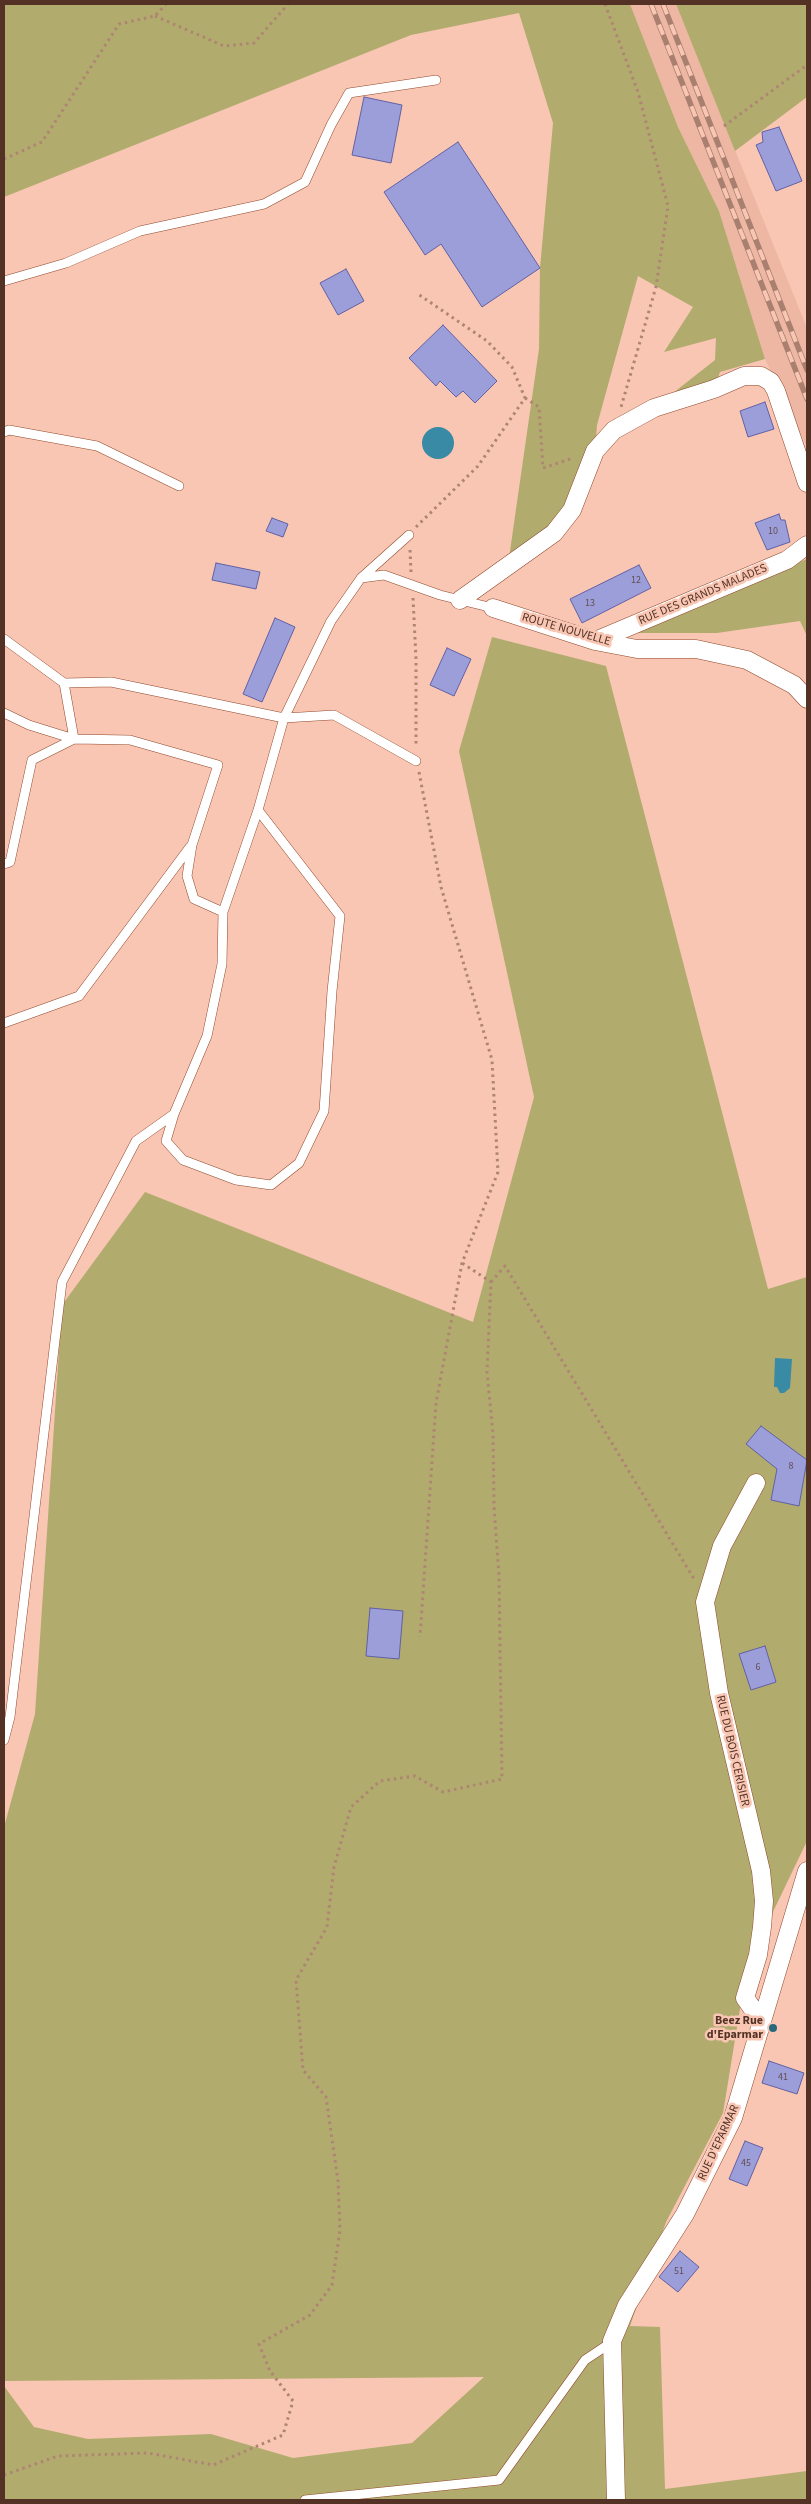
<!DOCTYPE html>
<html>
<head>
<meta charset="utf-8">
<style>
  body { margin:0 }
  #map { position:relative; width:811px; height:2504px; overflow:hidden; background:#f8c6b3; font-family:"Source Sans 3",sans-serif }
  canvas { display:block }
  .frame { position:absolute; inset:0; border:5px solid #533225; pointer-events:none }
</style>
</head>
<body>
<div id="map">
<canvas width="811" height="2504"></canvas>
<div class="frame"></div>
</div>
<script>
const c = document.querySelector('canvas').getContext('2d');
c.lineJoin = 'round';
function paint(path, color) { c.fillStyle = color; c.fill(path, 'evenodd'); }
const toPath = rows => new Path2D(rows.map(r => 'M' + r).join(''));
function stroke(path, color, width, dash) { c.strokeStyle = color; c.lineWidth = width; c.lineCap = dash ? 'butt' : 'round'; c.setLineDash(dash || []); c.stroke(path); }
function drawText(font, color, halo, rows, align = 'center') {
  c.font = font + ' "Source Sans 3",sans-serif'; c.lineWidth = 5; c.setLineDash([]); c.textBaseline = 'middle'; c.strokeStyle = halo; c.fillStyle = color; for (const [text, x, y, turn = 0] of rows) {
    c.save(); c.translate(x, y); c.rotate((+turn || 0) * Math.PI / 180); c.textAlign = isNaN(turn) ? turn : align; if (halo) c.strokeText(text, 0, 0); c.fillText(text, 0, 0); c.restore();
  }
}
paint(toPath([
  [630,4,676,4,807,328,807,447,765,359,719,211,678,127]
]), '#eeb7a3');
paint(toPath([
  [4,4,630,4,678,127,719,211,765,359,720,372,714,389,654,408,715,360,716,338,664,352,693,307,638,276,597,425,595,451,572,510,508,565,539,349,540,268,553,123,519,13,411,35,4,197],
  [676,4,807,4,807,97,735,151],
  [807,559,807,636,800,621,717,633,629,633],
  [492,637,606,666,768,1289,807,1277,807,1841,747,1966,723,2113,666,2222,630,2326,660,2327,665,2489,807,2471,807,2500,4,2500,4,2386,34,2427,88,2439,211,2434,293,2458,412,2443,484,2377,4,2381,4,1827,35,1714,62,1305,145,1192,473,1322,534,1097,459,751]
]), '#b2ab6e');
paint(toPath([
  '422 443a16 16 0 1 1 32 0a16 16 0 1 1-32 0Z',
  [775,1358,792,1359,790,1388,784,1393,780,1393,777,1387,774,1387]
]), '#398aa4');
const building = toPath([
  [364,97,402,105,391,163,352,155,364,97],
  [779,127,802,181,776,191,756,145,763,142,762,132,779,127],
  [458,142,540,268,482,307,441,244,425,255,384,192,458,142],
  [346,269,364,301,338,315,320,283,346,269],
  [443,325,497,381,475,403,463,391,456,397,440,381,436,386,409,358,443,325],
  [765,402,774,429,748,437,740,411,765,402],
  [779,514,781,520,785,520,790,542,767,550,755,523,779,514],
  [272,518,288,524,283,537,266,531,272,518],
  [216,563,260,572,256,589,212,580,216,563],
  [639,565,651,588,582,623,570,599,639,565],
  [275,618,295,627,262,702,243,694,275,618],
  [447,648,471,659,454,696,430,685,447,648],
  [761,1426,807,1460,799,1506,771,1500,777,1469,746,1444,761,1426],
  [370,1608,403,1611,399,1659,366,1656,370,1608],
  [765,1646,776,1682,751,1690,739,1654,765,1646],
  [769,2061,804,2073,797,2094,762,2083,769,2061],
  [745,2141,763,2148,747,2186,729,2179,745,2141],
  [680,2251,699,2267,678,2292,659,2277,680,2251]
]);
paint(building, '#9c9eda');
stroke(building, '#6060a4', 1);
const service = toPath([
  [4,281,66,263,140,231,264,204,305,182,331,125,349,93,436,80],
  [4,432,9,430,97,446,179,486],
  [361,578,409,535],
  [4,639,64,683,74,739,29,725,4,713],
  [64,683,111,682,284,718,334,715,416,761],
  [258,810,340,916,332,991,324,1111,299,1163,271,1185,236,1180,183,1160,166,1141,174,1114,207,1036,222,964,223,912,258,810,284,718,331,621,361,578,384,575,440,595,493,608],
  [4,864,10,862,32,760,74,739,130,740,218,765,192,845,187,876,194,899,223,912],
  [4,1023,79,996,190,847],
  [4,1740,10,1717,62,1282,136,1141,174,1114],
  [305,2500,499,2480,585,2360,612,2342]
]);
const minor = toPath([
  [460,600,554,533,572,510,595,451,614,430,654,408,714,389,744,376,761,376,771,382,776,391,807,483],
  [493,608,595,641,637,649,696,649,747,660,794,685,807,699],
  [595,641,787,560,807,545],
  [756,1483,722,1546,705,1602,719,1693,761,1871,764,1901,762,1927,758,1955,745,1998,762,2022],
  [616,2500,612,2341,627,2305,685,2214,733,2118,807,1871]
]);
stroke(service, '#91492c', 10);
stroke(minor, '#91492c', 19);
stroke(toPath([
  [605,4,638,92,668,206,656,287,621,407],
  [155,16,224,46,254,43,288,4],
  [724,126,807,65],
  [4,159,42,142,119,24,155,16,166,4],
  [525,398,539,407,543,468,573,458],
  [416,527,478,466,525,398,512,367,487,341,418,294],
  [410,550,411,572],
  [413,598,416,659,416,746],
  [419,772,441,887,492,1060,498,1172,462,1263,436,1403,420,1637],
  [491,1282,505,1266,694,1579],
  [4,2475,58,2456,148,2453,213,2465,283,2435,293,2401,270,2371,259,2344,310,2315,332,2285,340,2230,338,2181,326,2097,303,2070,296,1980,327,1927,334,1867,351,1807,380,1781,415,1776,443,1792,502,1779,499,1576,494,1506,493,1434,487,1372,491,1282,462,1263]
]), '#ae8473', 3, [2.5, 4]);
stroke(service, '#fff', 9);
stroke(minor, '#fff', 18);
const rail = toPath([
  [651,4,807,399],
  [663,4,807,370]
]);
stroke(rail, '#a97f6f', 5.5);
stroke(rail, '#f8c6b3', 4, [11]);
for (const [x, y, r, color] of [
  [773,2028,5,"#28687d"]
]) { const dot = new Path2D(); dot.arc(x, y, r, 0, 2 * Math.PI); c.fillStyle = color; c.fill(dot); stroke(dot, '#f8c6b3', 2); }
drawText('10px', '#654d52', null, [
  ["10",773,532],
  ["12",636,581],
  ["13",590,604],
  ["8",791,1467],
  ["6",758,1668],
  ["41",783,2078],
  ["45",746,2164],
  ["51",679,2272]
]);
drawText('12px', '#533225', '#f8c6b3', [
  ["RUE DES GRANDS MALADES",703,595,-23],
  ["ROUTE NOUVELLE",566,630,16],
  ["RUE DU BOIS CERISIER",732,1751,77],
  ["RUE D'EPARMAR",719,2143,-65]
]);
drawText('bold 12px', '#533225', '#f8c6b3', [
  ["Beez Rue",763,2021],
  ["d'Eparmar",763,2035]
], 'right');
</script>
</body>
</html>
